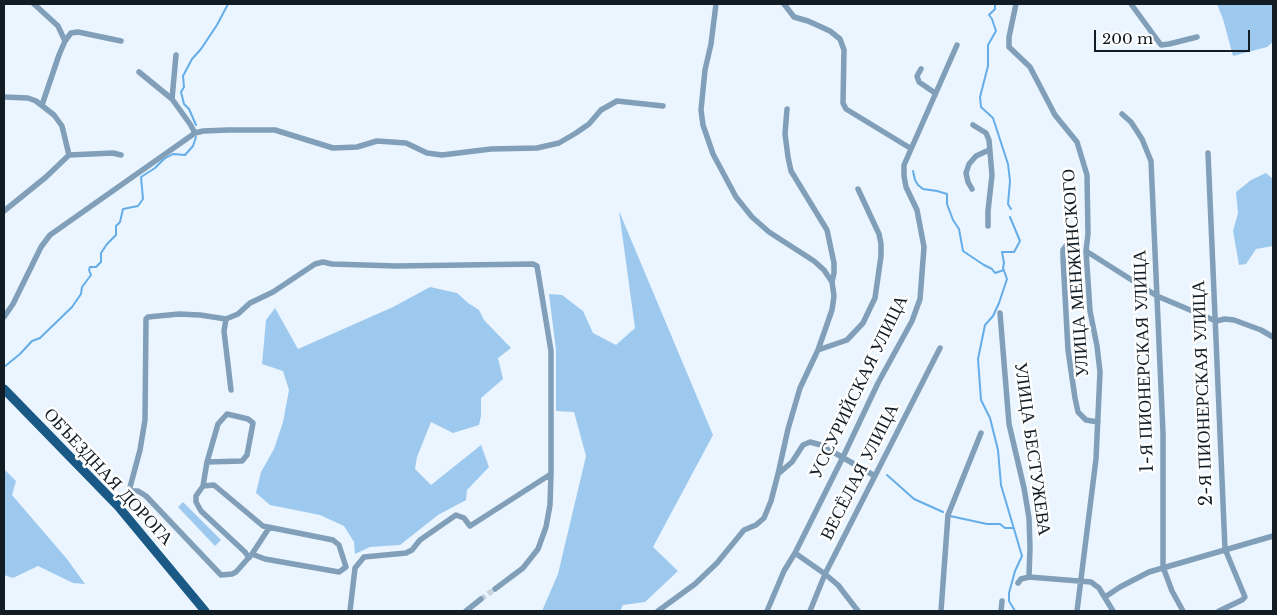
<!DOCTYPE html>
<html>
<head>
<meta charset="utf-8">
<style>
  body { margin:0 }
  #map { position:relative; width:1277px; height:615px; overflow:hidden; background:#ebf5ff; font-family:"Libre Baskerville",serif }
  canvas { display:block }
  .frame { position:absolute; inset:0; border:5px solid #121c24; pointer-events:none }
  .scale { position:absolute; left:1094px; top:30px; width:156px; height:22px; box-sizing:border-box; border:2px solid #121c24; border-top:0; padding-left:6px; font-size:15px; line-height:18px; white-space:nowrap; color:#121c24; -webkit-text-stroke:4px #fff; paint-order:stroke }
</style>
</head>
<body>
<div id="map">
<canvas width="1277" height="615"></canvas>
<div class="frame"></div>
<div class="scale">200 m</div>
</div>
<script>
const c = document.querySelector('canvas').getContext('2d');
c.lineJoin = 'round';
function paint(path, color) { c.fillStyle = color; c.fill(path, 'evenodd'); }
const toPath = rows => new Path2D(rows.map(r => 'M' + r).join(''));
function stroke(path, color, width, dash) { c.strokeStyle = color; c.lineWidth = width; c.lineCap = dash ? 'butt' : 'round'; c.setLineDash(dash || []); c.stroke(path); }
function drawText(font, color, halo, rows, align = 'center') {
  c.font = font + ' "Libre Baskerville",serif'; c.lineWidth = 5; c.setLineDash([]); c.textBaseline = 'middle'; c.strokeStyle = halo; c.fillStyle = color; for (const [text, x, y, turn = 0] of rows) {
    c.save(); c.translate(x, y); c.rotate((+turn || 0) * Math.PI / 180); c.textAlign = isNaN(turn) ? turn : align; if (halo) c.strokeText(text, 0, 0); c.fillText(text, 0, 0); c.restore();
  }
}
paint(toPath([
  [1217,4,1273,4,1273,42,1267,47,1233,56,1223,19],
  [1266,173,1273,179,1273,246,1256,249,1246,264,1239,265,1233,231,1238,213,1236,192,1251,180],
  [619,211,713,435,653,547,678,571,645,602,623,605,620,611,542,611,558,574,586,456,574,412,556,411,556,350,549,294,562,295,583,311,593,333,616,345,635,328],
  [430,287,457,293,468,303,479,310,484,320,511,348,498,358,503,379,481,398,481,416,479,425,453,433,431,422,417,457,415,469,431,485,481,445,489,467,467,490,466,500,438,515,400,545,370,547,355,554,354,542,344,526,320,515,270,505,256,493,261,472,274,449,283,422,289,390,283,371,262,364,266,320,275,308,298,349,393,307],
  [4,469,16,481,12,495,67,559,85,584,73,583,38,566,13,578,4,575],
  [183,502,221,540,215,546,178,507]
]), '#9ec9ef');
stroke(toPath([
  [995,4,995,9,989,15,992,19,996,31,988,45,988,66,980,97,981,107,993,118,1008,164,1010,181,1008,204,1011,209],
  [196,125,189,109,184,104,181,92,184,87,183,76,192,59,201,49,217,25,228,4],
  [913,171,915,180,918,185,923,189,937,191,947,194,947,204,953,220,959,229,963,251,984,265,992,269,995,273,1004,270],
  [1010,217,1020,241,1014,252,1002,252,1004,263,1003,268,1007,279,999,303,993,316,985,325,978,359,981,400,990,418,998,450,1001,485,1022,556,1015,571,1009,593,1009,601,1015,611],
  [4,367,20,354,32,341,40,338,72,307,81,294,82,287,91,275,89,270,90,267,96,267,101,262,101,253,107,244,116,235,116,226,120,222,123,209,138,206,143,199,141,177,155,168,164,159,173,154,185,155,193,146,196,137],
  [887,475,914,499,943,512],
  [950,516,987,524,1000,524,1005,528,1013,528]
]), '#64ade8', 2);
stroke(toPath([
  [481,599,495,589]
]), '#cad4de', 5.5, [5.5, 3]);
stroke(toPath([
  [34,4,58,26,65,41],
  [716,4,711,44,705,70,701,110,703,125,713,154,736,197,752,217,769,232,814,261,824,270,832,282,834,296,832,310,818,350,800,388,788,429,778,474],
  [784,4,794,17,808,21,830,31,840,39,844,50,843,103,846,109,910,148],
  [1016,4,1009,37,1009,47,1030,67,1055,115,1077,142,1087,175,1088,234,1086,251,1090,311,1097,346,1100,372,1096,459,1077,611],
  [1131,4,1161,45,1169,44,1197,37],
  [921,69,917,76,919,82,935,93],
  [139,72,172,99,190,124,195,133],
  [4,97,28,98,36,101,54,115,62,126,69,155],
  [172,99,176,55],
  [42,105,59,55,65,41,71,33,78,32,121,41],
  [787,109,785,134,788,157,791,171,827,230,834,263,834,273,832,282],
  [1122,114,1131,122,1142,139,1151,161,1163,433,1163,567,1172,591,1183,611],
  [973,125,986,133,989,140,992,175,988,211,988,226],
  [1208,153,1225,549,1245,597,1242,600,1219,611],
  [972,189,968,182,966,173,969,164,976,156,989,150],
  [4,211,46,177,69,155,113,153,121,155],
  [1066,246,1063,250,1063,258,1068,350,1075,398,1078,412,1086,420,1098,422],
  [1086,251,1157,296,1216,321,1225,319,1234,320,1261,330,1273,337],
  [1000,313,1009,424,1024,488,1029,518,1030,547,1029,577,1021,579,1018,583],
  [4,317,13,304,41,247,50,235,195,133,203,131,228,130,275,130,333,148,357,147,377,141,406,143,427,153,442,155,491,149,537,148,559,143,576,133,589,124,601,110,617,101,663,106],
  [226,319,224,331,231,390],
  [818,350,847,340,863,323,875,298,881,256,881,244,879,234,858,189],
  [203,486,207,462,218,424,227,414,248,419,253,423,247,455,242,461,207,462],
  [129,491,138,491,146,496,221,575,232,574,236,572,252,554,269,528],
  [117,505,129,491,140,450,145,420,146,319,148,317,179,314,200,315,226,319,238,314,250,303,273,292,315,264,323,262,332,264,396,266,533,264,537,266,551,351,551,474,470,526,464,518,456,515,420,540,412,550,406,553,364,557,355,568,350,611],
  [795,553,825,574,838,585,858,611],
  [249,558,245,552,201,511,196,502,196,496,203,486,214,485,263,526,333,540,339,545,346,567,339,572,265,559,252,554],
  [1029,577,1091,582,1099,588,1113,611],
  [495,589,523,568,538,549,546,527,550,505,551,474],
  [1105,597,1120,587,1149,572,1273,536],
  [466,611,481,599],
  [658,611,695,584,717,563,744,530,756,525,764,518,771,501,778,474,792,462,803,445,810,442,821,445,875,476],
  [767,611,784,571,795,553,843,457,878,383,912,321,920,299,924,247,917,210,906,187,904,176,904,165,957,45],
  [810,611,825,574,940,348],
  [941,611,948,515,981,433],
  [1001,611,1002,601]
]), '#819fb9', 5.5);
stroke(toPath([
  [4,389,117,505,205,611]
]), '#1a5885', 9);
drawText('18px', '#121c24', '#fff', [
  ["УЛИЦА МЕНЖИНСКОГО",1076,273,-94],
  ["1-Я ПИОНЕРСКАЯ УЛИЦА",1144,361,-92],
  ["УССУРИЙСКАЯ УЛИЦА",859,387,-64],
  ["2-Я ПИОНЕРСКАЯ УЛИЦА",1203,393,-92],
  ["УЛИЦА БЕСТУЖЕВА",1032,449,82],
  ["ВЕСЁЛАЯ УЛИЦА",860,472,-63],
  ["ОБЪЕЗДНАЯ ДОРОГА",108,477,47]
]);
</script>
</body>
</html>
